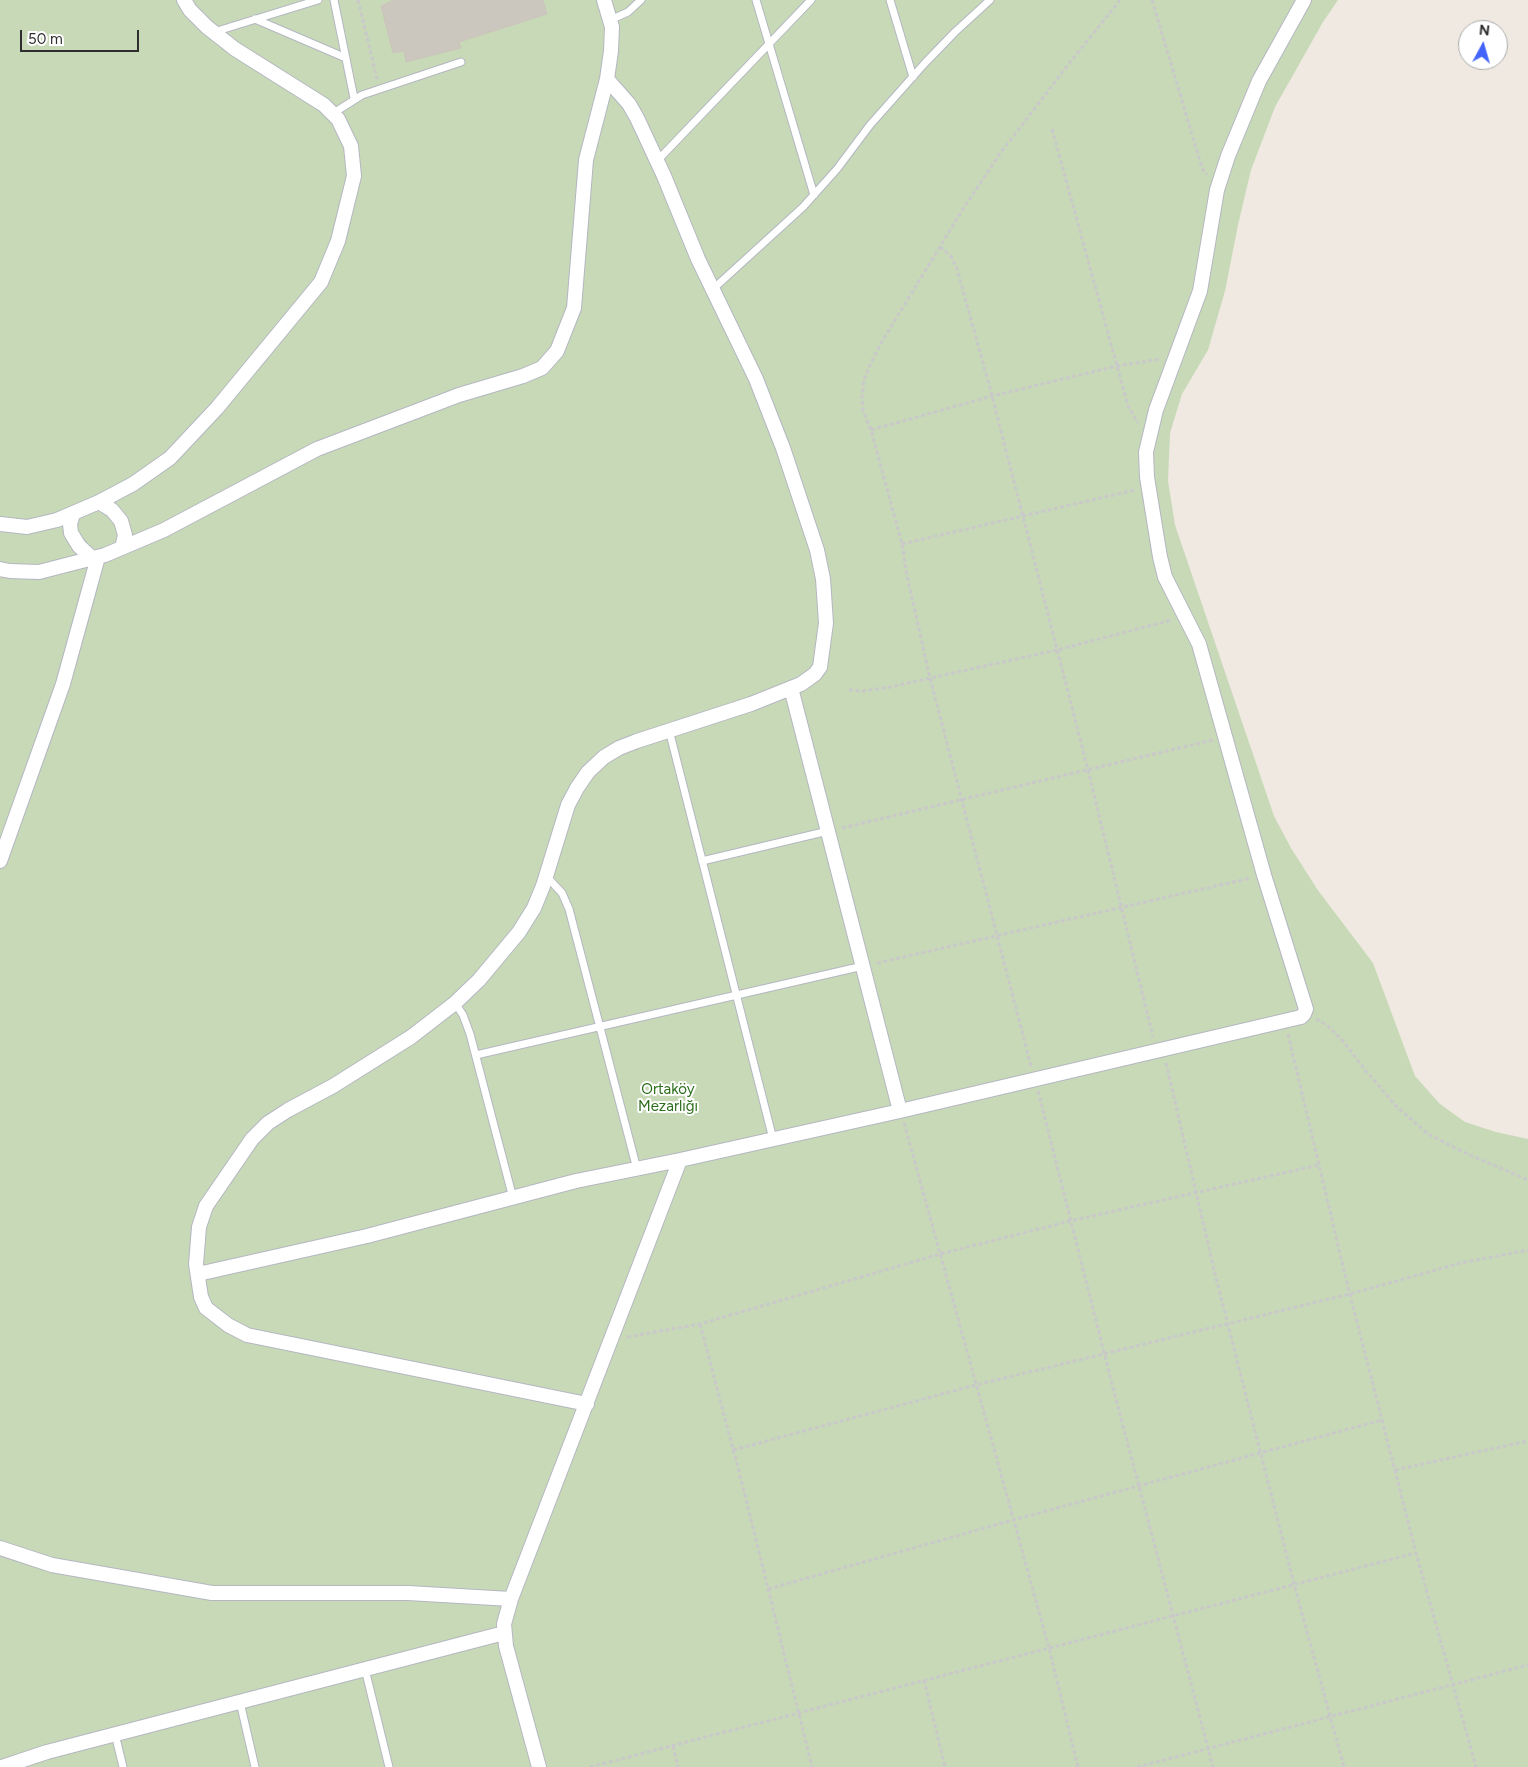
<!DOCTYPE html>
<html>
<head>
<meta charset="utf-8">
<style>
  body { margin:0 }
  #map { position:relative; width:1528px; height:1767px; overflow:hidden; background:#efe9e1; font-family:Figtree,sans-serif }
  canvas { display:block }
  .north { position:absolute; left:1458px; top:20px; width:50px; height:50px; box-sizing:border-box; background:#fff; border:1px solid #ababab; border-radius:50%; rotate:6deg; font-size:14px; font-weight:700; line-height:20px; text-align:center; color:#2e2e2e }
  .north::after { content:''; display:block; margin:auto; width:18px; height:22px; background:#4264fb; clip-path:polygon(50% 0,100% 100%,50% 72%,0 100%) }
  .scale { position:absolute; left:20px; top:30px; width:119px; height:22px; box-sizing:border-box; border:2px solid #2e2e2e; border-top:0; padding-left:6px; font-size:15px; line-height:18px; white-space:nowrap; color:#2e2e2e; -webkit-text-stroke:4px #fff; paint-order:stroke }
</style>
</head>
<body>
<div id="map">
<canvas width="1528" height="1767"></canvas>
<div class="north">N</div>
<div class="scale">50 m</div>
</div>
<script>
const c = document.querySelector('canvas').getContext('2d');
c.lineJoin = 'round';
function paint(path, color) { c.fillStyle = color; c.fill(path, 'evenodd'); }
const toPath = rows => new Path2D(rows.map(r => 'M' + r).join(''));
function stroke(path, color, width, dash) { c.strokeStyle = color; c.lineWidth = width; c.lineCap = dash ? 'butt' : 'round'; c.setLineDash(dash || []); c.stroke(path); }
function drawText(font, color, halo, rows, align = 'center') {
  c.font = font + ' Figtree,sans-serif'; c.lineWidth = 4; c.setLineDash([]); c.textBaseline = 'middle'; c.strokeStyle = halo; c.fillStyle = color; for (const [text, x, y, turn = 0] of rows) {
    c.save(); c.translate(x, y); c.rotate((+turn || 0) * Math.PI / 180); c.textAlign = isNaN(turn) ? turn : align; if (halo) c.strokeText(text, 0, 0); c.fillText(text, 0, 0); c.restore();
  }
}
paint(toPath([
  [0,0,1338,0,1323,22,1275,107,1251,170,1238,225,1225,291,1208,350,1182,394,1170,433,1168,481,1175,525,1274,816,1291,848,1317,889,1373,963,1415,1076,1440,1104,1465,1122,1496,1132,1528,1139,1528,1767,0,1767]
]), '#c8d9b8');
const building = toPath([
  [393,0,543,0,547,14,459,42,461,48,406,62,404,51,393,53,381,6,393,0]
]);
paint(building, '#cbc7bf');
stroke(building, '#cbc5ba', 1);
const service = toPath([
  [334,0,354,98],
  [756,0,814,195],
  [890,0,913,77],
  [255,19,346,58],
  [610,20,628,12,641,0],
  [214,32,318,0],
  [332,114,362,95,461,62],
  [657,161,811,0],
  [713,289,803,207,837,169,870,125,925,63,955,32,990,0],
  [669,730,773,1139],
  [702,861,828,831],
  [546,876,562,893,569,909,637,1169],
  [455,1003,463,1015,470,1034,513,1198],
  [476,1055,863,966],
  [365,1669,389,1767],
  [240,1702,255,1767],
  [115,1734,123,1767]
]);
const minor = toPath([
  [99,502,112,510,121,521,125,535,122,548],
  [73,514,70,524,71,533,79,546,92,558],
  [0,524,27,527,57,520,99,502,133,484,170,458,217,408,321,282,338,241,354,176,351,146,338,119,324,105,235,49,207,27,190,10,184,0],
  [0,569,10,571,39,572,105,555,164,530,317,449,459,395,523,376,542,368,557,351,574,308,586,160,607,79,611,51,612,27,604,0],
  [791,688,900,1111],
  [0,861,63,684,98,557],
  [198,1274,367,1236,576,1181,680,1160,900,1111,1301,1017,1304,1014,1306,1009,1264,875,1199,644,1165,577,1160,557,1147,477,1146,452,1156,410,1200,291,1217,190,1228,156,1259,81,1304,0],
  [587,1404,247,1335,228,1325,206,1308,201,1297,196,1264,199,1227,206,1206,252,1139,268,1123,288,1110,333,1086,411,1037,455,1003,479,980,519,932,534,908,543,886,568,805,577,788,588,772,604,757,619,748,637,741,751,704,801,684,815,674,820,667,826,623,823,579,817,550,783,448,756,379,698,259,664,176,637,118,629,104,607,79],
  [0,1548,52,1565,212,1593,408,1593,511,1599],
  [2,1767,47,1752,504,1633],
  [539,1767,506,1646,504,1624,511,1599,680,1160]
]);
stroke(service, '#b4b7c1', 9);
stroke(minor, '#b4b7c1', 16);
stroke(toPath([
  [358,0,377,79],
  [1152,0,1202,168,1207,175],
  [1052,129,1128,406,1138,423],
  [940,247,951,256,957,269,990,388,1088,770,1153,1037],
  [871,430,992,396,1117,366,1161,359],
  [902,544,1135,490],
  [849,690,863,691,890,687,1057,650,1172,620],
  [842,828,1213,740],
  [877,963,1251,878],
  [1316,1019,1328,1026,1343,1041,1366,1071,1397,1107,1428,1134,1463,1152,1528,1180],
  [1288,1034,1347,1283,1416,1553,1476,1767],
  [1166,1063,1216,1278,1294,1584,1344,1767],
  [1031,1066,930,678,907,576,902,544,871,430,863,411,862,397,864,380,870,365,881,343,963,209,999,155,1068,65,1120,0],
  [1038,1091,1111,1380,1213,1767],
  [904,1123,1049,1648,1078,1767],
  [700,1324,743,1487,812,1767],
  [627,1337,700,1324,940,1254,1070,1221,1319,1165],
  [733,1450,976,1385,1350,1294,1461,1263,1528,1250],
  [1395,1470,1528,1441],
  [768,1589,1013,1520,1382,1420],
  [924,1680,945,1767],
  [673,1746,678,1767],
  [590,1767,1416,1553],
  [1137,1767,1528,1665]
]), '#c9c9c9', 3, [4, 2.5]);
stroke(service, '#fff', 7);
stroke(minor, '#fff', 14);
drawText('15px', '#2c6e1b', '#fff', [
  ["Ortaköy",668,1090],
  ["Mezarlığı",668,1107]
]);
</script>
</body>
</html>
